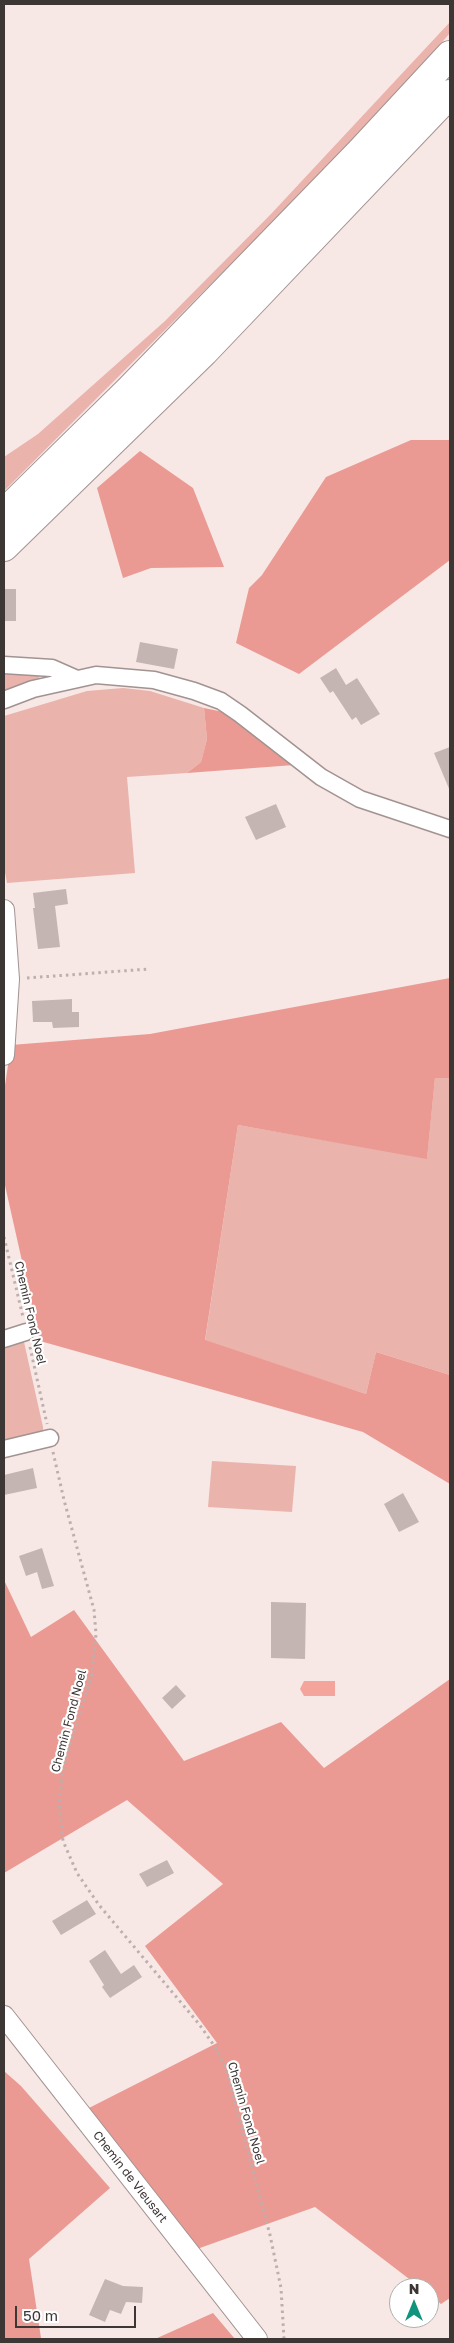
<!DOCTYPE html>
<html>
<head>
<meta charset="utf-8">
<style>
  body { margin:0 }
  #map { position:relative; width:454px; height:2343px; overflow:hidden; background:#f7e7e5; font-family:"Golos Text",sans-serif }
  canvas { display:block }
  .frame { position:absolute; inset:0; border:5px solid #3c3635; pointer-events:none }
  .north { position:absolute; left:389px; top:2278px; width:50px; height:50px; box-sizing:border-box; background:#fff; border:1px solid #b1afae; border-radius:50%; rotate:0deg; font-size:14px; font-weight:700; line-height:20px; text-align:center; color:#3c3635 }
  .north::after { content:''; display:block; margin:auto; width:18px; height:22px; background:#11947d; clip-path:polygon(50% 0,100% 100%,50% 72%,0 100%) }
  .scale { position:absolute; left:15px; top:2306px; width:121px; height:22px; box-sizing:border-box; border:2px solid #3c3635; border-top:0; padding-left:6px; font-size:15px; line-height:18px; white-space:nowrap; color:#3c3635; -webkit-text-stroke:4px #fff; paint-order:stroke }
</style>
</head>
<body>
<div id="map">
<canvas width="454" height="2343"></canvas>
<div class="frame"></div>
<div class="north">N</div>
<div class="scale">50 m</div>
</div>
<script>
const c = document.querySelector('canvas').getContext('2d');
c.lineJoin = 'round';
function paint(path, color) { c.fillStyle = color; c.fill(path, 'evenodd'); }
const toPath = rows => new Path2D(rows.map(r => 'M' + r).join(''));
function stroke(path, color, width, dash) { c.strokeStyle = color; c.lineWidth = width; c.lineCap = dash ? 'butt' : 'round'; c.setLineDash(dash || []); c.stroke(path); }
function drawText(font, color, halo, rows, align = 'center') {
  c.font = font + ' "Golos Text",sans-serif'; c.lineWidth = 4.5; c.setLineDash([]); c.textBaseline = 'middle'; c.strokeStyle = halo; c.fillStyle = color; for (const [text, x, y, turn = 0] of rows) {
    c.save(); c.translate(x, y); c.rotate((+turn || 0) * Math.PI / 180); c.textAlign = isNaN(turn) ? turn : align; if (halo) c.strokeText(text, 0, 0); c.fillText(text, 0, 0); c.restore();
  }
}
paint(toPath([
  [450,22,450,33,411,78,280,215,4,491,4,457,38,434,165,321,271,214],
  [4,670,40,673,40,676,39,678,4,691],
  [123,688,150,691,204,708,207,739,201,762,187,773,127,777,135,873,7,883,4,867,4,716,87,691],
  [435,1077,450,1078,450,1375,376,1352,366,1394,205,1341,238,1125,427,1158],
  [19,1340,24,1342,43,1427,43,1432,4,1446,4,1343],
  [212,1461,296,1466,292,1512,208,1507]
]), '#eab3ac');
paint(toPath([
  [411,440,450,440,450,560,299,674,236,643,249,588,262,575,326,477],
  [140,451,193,488,224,567,151,568,123,578,97,488],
  [204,708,233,714,294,765,187,773,201,762,207,739],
  [450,978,450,1078,435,1078,427,1159,238,1125,205,1340,366,1394,376,1352,450,1375,450,1484,363,1432,40,1341,4,1181,4,1092,11,1045,150,1034],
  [4,1580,31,1637,74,1610,184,1761,281,1722,324,1768,450,1679,450,2298,441,2304,429,2294,429,2288,421,2288,315,2207,197,2249,85,2110,217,2043,145,1946,223,1884,127,1800,4,1873],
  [4,2071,21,2086,110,2188,29,2259,41,2338,43,2339,4,2339],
  [213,2313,235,2339,155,2339]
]), '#ea9a92');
paint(toPath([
  [304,1681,335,1681,335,1696,304,1696,300,1689]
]), '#f4a49b');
paint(toPath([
  [4,589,16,589,16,621,4,621],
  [140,642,178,649,174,669,136,662],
  [336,668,346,685,357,678,380,714,361,725,356,717,352,720,333,691,330,693,320,678],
  [450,747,450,791,434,753],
  [276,804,286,827,256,840,245,817],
  [66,889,68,904,55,906,60,947,38,949,33,908,35,908,33,893],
  [72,999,72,1012,79,1012,79,1027,53,1028,52,1022,33,1022,32,1001],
  [33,1468,37,1488,4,1495,4,1475],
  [403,1493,419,1522,399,1532,384,1504],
  [42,1548,54,1586,42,1589,37,1572,26,1576,19,1556],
  [271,1602,306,1603,305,1659,271,1658],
  [176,1685,186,1696,172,1709,162,1698],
  [167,1860,174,1873,147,1887,139,1874],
  [87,1900,96,1914,61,1935,52,1921],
  [105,1950,121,1974,134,1965,142,1977,110,1998,102,1987,104,1985,89,1961],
  [105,2279,123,2286,143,2287,142,2303,126,2302,121,2314,110,2310,105,2322,89,2315]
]), '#c4b5b3');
const minor = toPath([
  [4,665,52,668,77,679],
  [4,700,33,689,96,675,154,680,194,691,221,701,240,714,321,777,360,799,450,829],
  [4,1339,26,1332],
  [4,1449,50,1438]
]);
const tertiary = toPath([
  [4,910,9,979,4,1055],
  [4,2016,257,2339]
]);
const trunk = toPath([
  [4,513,129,390,361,151,450,55],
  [4,547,204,352,450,94]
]);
stroke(minor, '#a29392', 19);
stroke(tertiary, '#a29392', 22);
stroke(trunk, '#a29392', 30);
stroke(toPath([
  [27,978,149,969],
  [4,1237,23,1317],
  [30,1347,47,1424],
  [53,1452,64,1500,94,1610,96,1634,92,1674,63,1769,59,1803,63,1841,77,1873,99,1905,199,2024,215,2047,226,2069,270,2235,281,2288,284,2339]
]), '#bcafad', 3, [2.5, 4]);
stroke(minor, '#fff', 16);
stroke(tertiary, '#fff', 20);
stroke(trunk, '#fff', 28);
drawText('12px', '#3c3635', '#fff', [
  ["Chemin Fond Noel",30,1313,77],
  ["Chemin Fond Noel",69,1721,-75],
  ["Chemin Fond Noel",246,2113,74],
  ["Chemin de Vieusart",130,2177,52]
]);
</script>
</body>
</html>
